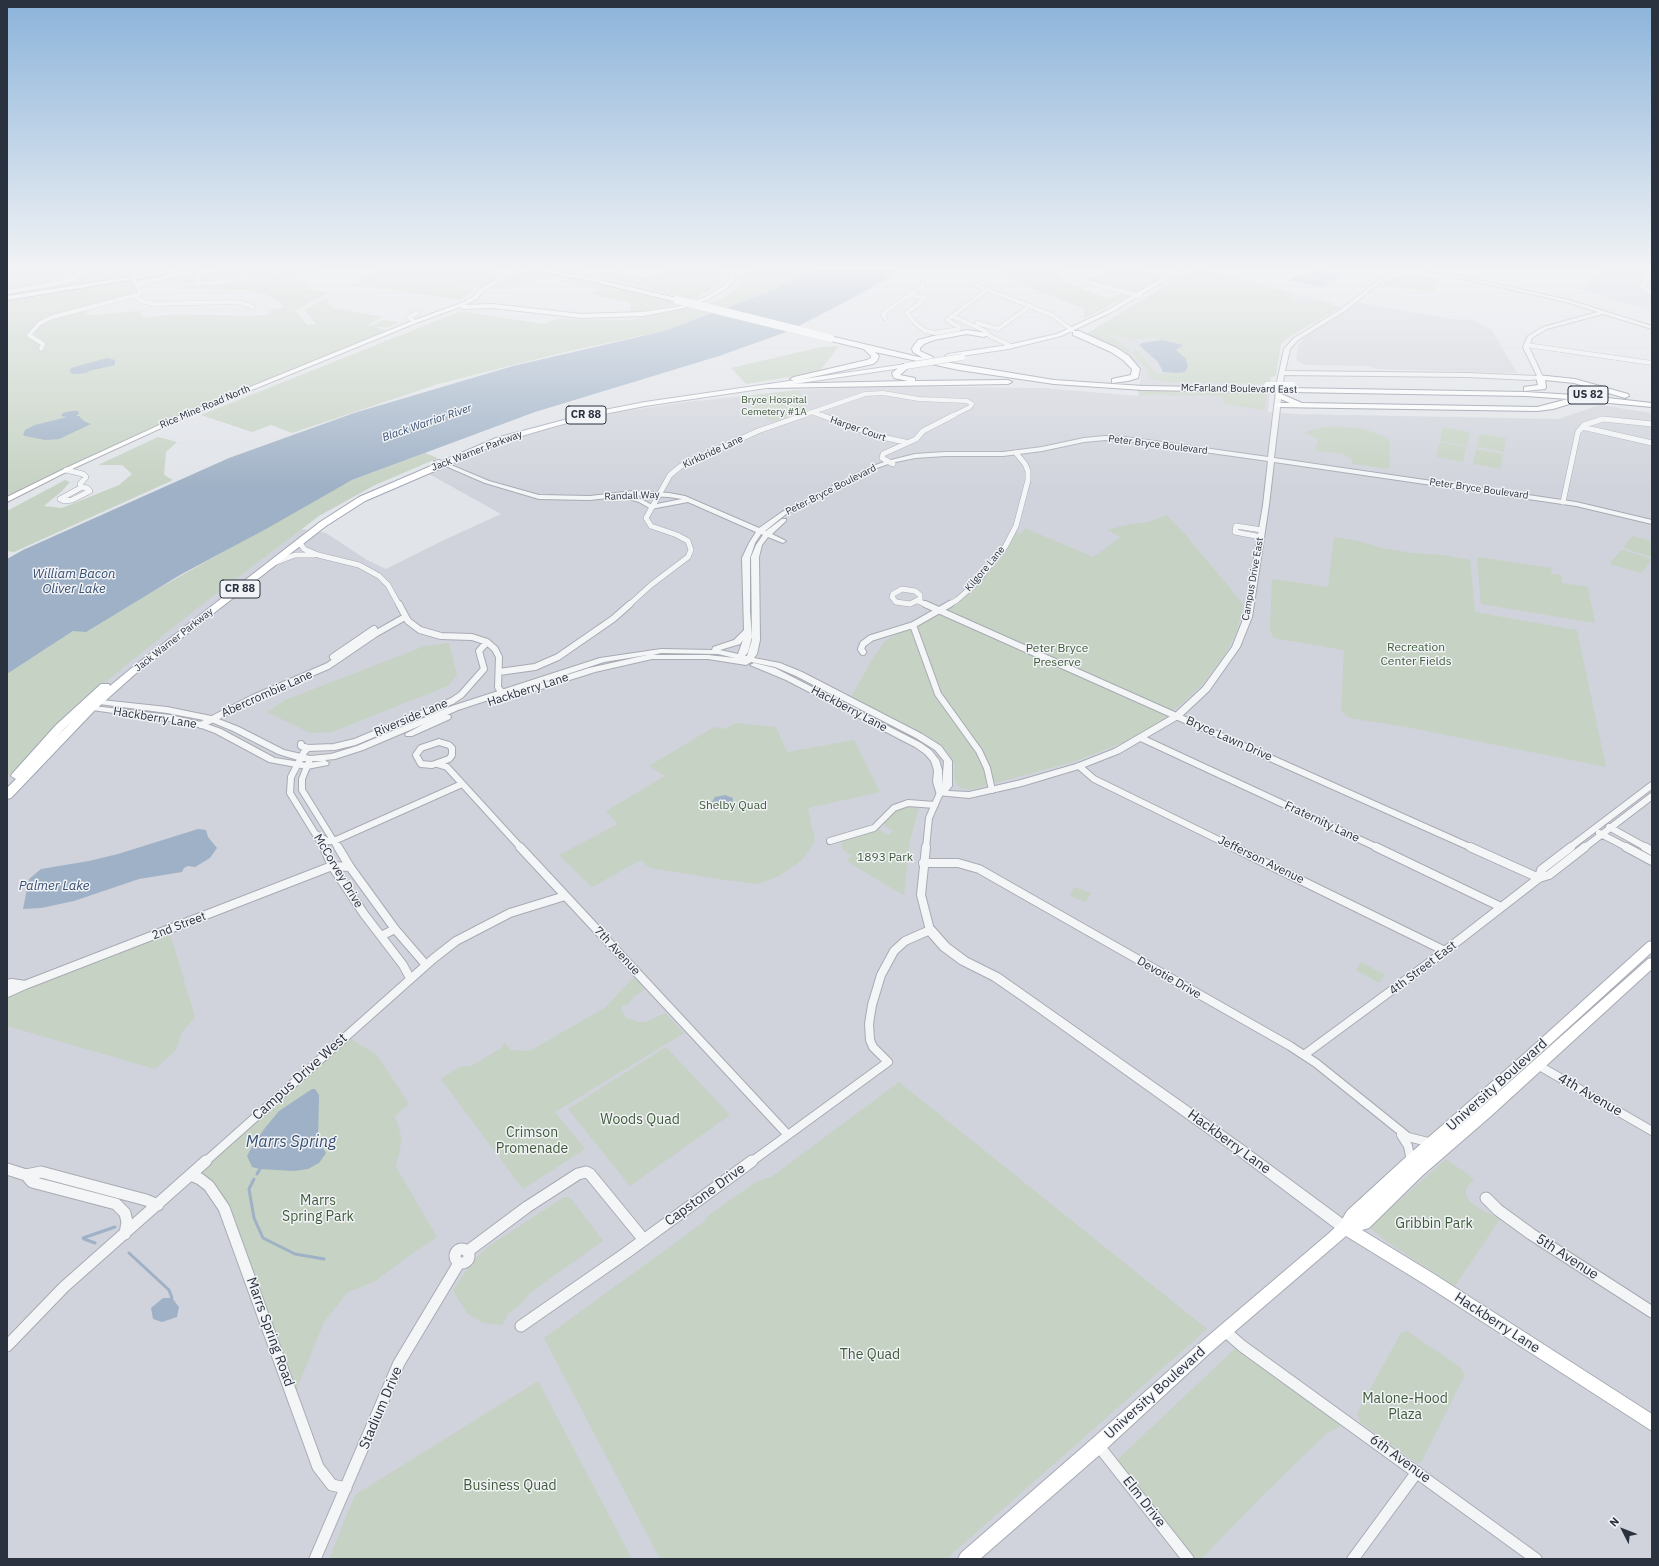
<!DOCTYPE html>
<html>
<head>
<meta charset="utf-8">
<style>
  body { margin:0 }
  #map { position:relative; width:1659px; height:1566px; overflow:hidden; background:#e1e4e9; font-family:"IBM Plex Sans",sans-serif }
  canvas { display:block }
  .frame { position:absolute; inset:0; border:8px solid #2b323f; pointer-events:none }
  .north { position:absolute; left:1603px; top:1510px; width:40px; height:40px; -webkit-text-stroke:3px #f1f3f6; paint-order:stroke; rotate:312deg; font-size:11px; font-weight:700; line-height:16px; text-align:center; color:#2b323f }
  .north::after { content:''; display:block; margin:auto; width:14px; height:18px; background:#2b323f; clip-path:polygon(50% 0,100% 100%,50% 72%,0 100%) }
</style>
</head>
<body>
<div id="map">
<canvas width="1659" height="1566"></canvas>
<div class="frame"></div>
<div class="north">N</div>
</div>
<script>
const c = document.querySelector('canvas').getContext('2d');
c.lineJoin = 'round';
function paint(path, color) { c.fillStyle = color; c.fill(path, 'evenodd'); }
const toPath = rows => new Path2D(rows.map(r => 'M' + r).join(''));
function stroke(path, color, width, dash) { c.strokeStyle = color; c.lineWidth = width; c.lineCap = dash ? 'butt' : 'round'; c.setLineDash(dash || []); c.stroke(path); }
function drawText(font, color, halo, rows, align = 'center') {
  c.font = font + ' "IBM Plex Sans",sans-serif'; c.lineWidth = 3; c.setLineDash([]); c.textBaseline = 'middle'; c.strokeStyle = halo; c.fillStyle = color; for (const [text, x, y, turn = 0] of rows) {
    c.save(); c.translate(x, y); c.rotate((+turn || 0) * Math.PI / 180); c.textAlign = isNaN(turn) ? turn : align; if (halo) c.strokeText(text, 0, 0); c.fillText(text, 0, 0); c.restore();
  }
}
paint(toPath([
  [16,269,322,269,318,272,167,285,134,279,7,296,7,271],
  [380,269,588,269,503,289,403,283,396,286,389,285,391,283,361,279],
  [1598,269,1652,269,1652,311,1581,289,1593,278],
  [1224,276,1335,303,1286,335,1265,361,1273,363,1268,412,1301,414,1558,419,1600,405,1652,413,1652,1559,7,1559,7,676,277,525,326,533,367,560,386,569,444,540,501,514,429,474,486,448,553,428,618,412,688,402,799,390,884,386,1044,388,1138,396,1142,368,1124,351,1086,334],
  [1359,303,1451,319,1473,320,1492,330,1517,373,1378,369,1366,366,1305,365,1296,360,1298,346,1305,337]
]), '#d0d3db');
paint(toPath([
  [623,269,625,269,623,276,628,278,656,276,664,272,664,269,721,269,723,273,720,283,706,293,692,300,590,274,596,271,615,273],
  [752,269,813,269,770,291,724,308,708,304,728,295,738,287,745,272],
  [998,269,1066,269,1060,274,1065,282,1109,299,1120,294,1128,296,1084,319,1084,309,1002,276],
  [1105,269,1140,269,1164,275,1133,293,1086,280,1084,278,1097,278],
  [1193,269,1207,270,1293,294,1290,301,1307,304,1317,301,1341,307,1289,337,1281,344,1276,376,1270,377,1269,384,1166,382,1150,379,1147,369,1133,353,1133,349,1134,347,1157,374,1183,372,1186,359,1176,350,1176,343,1166,342,1155,337,1128,340,1114,334,1107,335,1129,348,1129,356,1124,351,1086,334],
  [294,274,297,281,309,282,309,286,305,289,330,292,295,310,307,325,316,324,304,310,329,297,327,302,332,308,383,317,367,325,371,326,383,320,399,322,387,328,372,326,387,331,148,429,7,497,7,300,131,280,139,293,83,309,89,315,139,311,144,318,175,314,253,316,271,314,270,310,284,307,280,302,262,293,244,290,176,289,185,286,229,283,259,277],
  [1419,276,1438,278,1434,292,1383,285,1384,282,1391,279],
  [568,277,604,284,680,304,630,313,631,306,629,303,591,294,599,289,560,281],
  [363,279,392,283,390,285,396,286,403,283,448,285,475,290,460,300,366,286,348,287],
  [695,307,713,312,664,331,565,352,438,384,292,433,271,425,252,432,201,415,461,311,543,324,559,319,630,320],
  [839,346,819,372,746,384,731,368,821,347],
  [1137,389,1268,391,1263,410,1225,404,1222,396,1140,395],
  [799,390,805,411,773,422,767,419,751,407,745,396],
  [1333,426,1364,429,1386,437,1390,443,1389,469,1352,464,1352,460,1343,454,1316,451,1316,446,1319,439,1304,433,1314,429],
  [1443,427,1470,432,1467,446,1440,441],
  [1480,434,1506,438,1504,452,1477,447],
  [158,437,177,442,166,452,164,475,173,480,14,552,7,551,7,511,65,480,70,482,62,491,44,506,62,508,119,485,132,474,122,465,98,465],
  [1439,442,1466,447,1463,462,1436,457],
  [1476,449,1503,454,1500,469,1473,464],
  [425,453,438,458,373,486,319,516,201,605,99,687,70,712,7,777,7,674,73,631,141,598,352,480],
  [1166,515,1184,533,1244,605,1237,630,1226,653,1203,684,1163,720,1122,743,1073,762,969,790,961,788,956,784,954,777,955,765,946,750,935,741,851,697,873,658,885,641,902,631,918,626,959,602,994,567,1007,550,1016,533,1021,534,1025,528,1093,557,1121,537,1107,530,1131,524,1149,522],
  [1632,536,1652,541,1652,557,1623,548],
  [1334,537,1359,541,1382,548,1412,553,1443,555,1470,560,1475,612,1577,630,1606,767,1406,727,1349,718,1341,711,1344,650,1274,638,1270,631,1272,579,1328,587],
  [1623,550,1649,558,1651,560,1642,573,1612,565,1610,563,1620,551],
  [1477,557,1551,568,1552,574,1561,575,1562,583,1588,587,1595,623,1481,604],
  [449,643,457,675,448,686,332,732,310,733,267,712,285,700,425,646],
  [736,723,776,727,787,752,854,740,880,792,808,808,815,841,802,860,779,876,758,884,726,880,650,868,641,860,592,887,559,855,618,824,606,811,665,776,649,766,714,727,724,729],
  [903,806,918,806,919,807,910,841,904,895,886,885,847,861,852,856,843,850,841,844,845,839,878,829,888,835,893,831,885,826,884,823,895,810],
  [1074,887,1091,893,1086,902,1070,896],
  [164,935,171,937,195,1017,182,1032,177,1049,155,1069,7,1026,7,997],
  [1361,962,1385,975,1379,983,1356,970],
  [634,977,644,987,644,990,633,997,628,1005,622,1005,621,1010,626,1018,638,1022,646,1022,665,1013,684,1033,555,1112,585,1149,523,1189,441,1079,459,1067,471,1066,503,1047,504,1042,511,1050,530,1051,606,1007],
  [346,1036,377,1055,409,1104,395,1116,402,1139,396,1167,437,1237,407,1257,375,1281,347,1293,324,1322,294,1396,224,1208,191,1175],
  [666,1047,730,1115,630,1186,568,1109],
  [899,1082,1207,1329,946,1559,660,1559,544,1338,704,1222,709,1215,756,1182,773,1176],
  [1446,1159,1474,1179,1469,1184,1466,1190,1466,1195,1470,1202,1478,1208,1500,1219,1455,1286,1392,1245,1376,1233,1370,1227],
  [564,1197,568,1197,572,1200,603,1241,531,1292,522,1303,509,1313,502,1325,483,1323,467,1313,453,1291,465,1272,479,1255,489,1246],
  [1407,1331,1460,1367,1465,1375,1422,1461,1418,1464,1361,1423,1357,1413,1401,1333],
  [1240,1344,1348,1422,1326,1434,1263,1495,1201,1559,1188,1559,1114,1463],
  [538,1381,632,1559,329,1559,355,1495]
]), '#c6d2c3');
paint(toPath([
  [813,269,901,269,868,290,789,331,719,356,535,412,352,480,266,529,180,575,86,632,73,631,7,674,7,559,23,550,229,458,354,413,513,366,664,331,770,291],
  [1311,270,1320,272,1323,270,1343,274,1331,281,1303,275],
  [1298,275,1329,282,1321,287,1289,280],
  [1162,340,1183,345,1176,350,1186,359,1188,366,1185,372,1175,373,1163,372,1158,362,1139,345,1142,343],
  [107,358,115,360,115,365,89,371,87,373,73,374,70,372,71,368],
  [71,411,78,411,79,414,76,416,79,416,84,421,91,424,59,439,45,440,25,436,23,435,25,430,35,425,67,417,61,416,63,413],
  [725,795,733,798,732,805,723,809,714,806,712,802,715,797],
  [198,829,206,830,208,837,217,848,210,858,195,867,188,866,184,868,182,872,139,879,74,901,41,908,23,909,29,879,41,869,89,861,118,854],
  [312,1089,315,1089,319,1095,318,1140,326,1153,319,1163,308,1169,294,1171,260,1169,252,1167,247,1156,254,1143,265,1128,279,1111],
  [163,1298,172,1298,179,1307,177,1317,162,1322,153,1319,151,1308]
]), '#9fb1c6');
stroke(toPath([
  [257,1174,260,1169],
  [254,1179,249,1189,254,1218,263,1238,295,1254,324,1259],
  [83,1238,115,1227],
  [84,1239,95,1243],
  [129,1253,169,1290,172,1298]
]), '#9fb1c6', 3);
const minorFar4 = toPath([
  [498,269,510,273],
  [991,269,973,279,971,283,1052,315,1072,330],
  [1086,269,1081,278,1084,281,1140,296],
  [1167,269,1163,272,1173,275],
  [1652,269,1642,286,1652,293],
  [198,272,198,285],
  [137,285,170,276,223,269],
  [7,292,64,282,73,279,86,269],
  [910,295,925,298,907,313,914,322,925,331,936,333,959,329,959,327],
  [134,296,144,302,154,304,232,302,243,303,253,307],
  [952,316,983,330,990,336,1009,345,1008,347],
  [885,318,883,315,886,311,923,286,923,282],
  [414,322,409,317,417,313],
  [977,323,998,329,1030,306],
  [959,327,947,320,987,290],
  [1526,345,1652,363],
  [41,349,43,344,29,335,40,323,53,317,140,294,140,291,133,278],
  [812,412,823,416],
  [801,416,865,394,883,393,919,399,967,401,972,404,970,407,952,416]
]);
const minorFar3 = toPath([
  [821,415,877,436,905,442],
  [1582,427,1652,443],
  [893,464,882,458,883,454,916,439,923,431,954,415],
  [66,470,83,474,86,477,80,484,82,487],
  [82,487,87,488,90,491,72,500,64,501,60,499,82,487],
  [1563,502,1578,432,1584,425,1603,419,1652,424],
  [1261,537,1235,532,1236,526,1262,530],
  [300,543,304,549,318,555,359,565,379,576,388,585,399,605],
  [274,563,295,555,314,555],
  [902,589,915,591,920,595,920,599,910,604,896,602,892,597,893,594,902,589],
  [918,601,927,605],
  [629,605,651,585,688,557,691,550,688,541,677,535,651,526,646,518,670,475,681,466,758,431,804,415],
  [948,605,957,600,975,584,1005,547,1016,526,1028,480,1028,471,1025,464,1016,453]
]);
const minorFar2 = toPath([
  [399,604,408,621,420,630,441,636,472,637,487,642,495,649,499,657,498,687,502,693,514,695],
  [925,604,1472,848],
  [913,625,938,694,979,751,987,768,992,790],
  [863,652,861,649,863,644,871,638,913,625,950,604],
  [333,657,374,629],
  [499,672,535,667,558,657,613,619,630,604],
  [201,725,253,698,328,666,375,634,405,617],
  [1141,738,1378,848],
  [439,742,449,745,452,748,452,755,449,759,432,765,421,764,416,755,421,748,439,742],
  [301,744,301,746,308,748],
  [310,759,302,779,302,790,338,848],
  [437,764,447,767,521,848],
  [1079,766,1094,779,1235,848],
  [1609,827,1647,848],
  [1599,833,1628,848],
  [316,834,327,841,334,841,462,784],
  [830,841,874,828,894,808,908,803,935,805],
  [324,848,290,793,291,777,304,752,308,748,334,747,355,742,452,701,461,695,484,669,479,651,487,642],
  [926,848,929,818,940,793],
  [1569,848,1652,785],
  [1584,848,1652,796]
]);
const minorFar1 = toPath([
  [324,847,332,866,364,914,403,965,410,978],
  [338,847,350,867,395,929,426,965],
  [520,847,788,1135],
  [1233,847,1445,951],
  [1376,847,1501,907],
  [1470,847,1539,878],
  [1626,847,1652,861],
  [1645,847,1652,851],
  [923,863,958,863,979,869,1290,1046,1316,1063,1408,1137,1432,1143],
  [1539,878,1541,870,1571,847],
  [381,936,395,929],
  [7,984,12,983,25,985,7,993],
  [25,985,332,866,350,867],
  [1304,1055,1445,951,1539,878,1549,875,1585,847],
  [1536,1064,1652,1131],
  [1401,1135,1408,1146,1411,1161],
  [205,1162,433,959,456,941,510,913,565,896],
  [751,1162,888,1062,873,1047,870,1040,869,1024,872,1005,881,975,894,951,905,941,930,930,921,895,926,847]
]);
const minor = toPath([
  [7,1169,26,1175,32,1182,116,1204,125,1213,127,1222,125,1234],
  [26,1175,41,1172,146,1200,158,1205],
  [191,1175,200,1179,209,1186,224,1208,318,1467,332,1485,346,1488],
  [1486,1198,1498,1210,1531,1234,1652,1312],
  '455 1256a7 7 0 1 1 14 0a7 7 0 1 1-14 0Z',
  [468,1251,527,1207,578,1174,586,1172,590,1174,644,1240],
  [521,1326,626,1253,752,1161],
  [1225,1331,1242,1346,1536,1559],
  [7,1346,64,1287,206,1161],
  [1098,1445,1188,1559],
  [315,1559,399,1363,459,1263],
  [1353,1559,1417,1472]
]);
const tertiary = toPath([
  [133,269,137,269,135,278,133,279,131,278,133,269],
  [1392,269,1397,269,1345,311,1298,340,1290,349,1285,371,1468,373,1537,376,1523,347,1528,336,1543,327,1598,312,1566,302,1419,269,1429,269,1569,300,1652,326,1652,329,1603,314,1547,329,1532,338,1529,347,1543,377,1540,379,1529,380,1468,377,1284,375,1274,458,1576,502,1652,520,1652,524,1576,506,1274,462,1269,505,1252,617,1240,647,1209,691,1180,718,1120,753,1082,768,1022,786,969,798,937,795,933,782,934,770,931,761,925,754,915,747,786,680,750,665,754,663,775,668,921,743,931,750,939,760,942,770,942,785,944,761,935,750,916,738,796,676,775,667,751,662,746,665,708,659,652,659,595,672,507,700,501,700,500,698,501,696,589,668,647,655,604,662,458,710,447,715,450,715,451,717,450,719,412,736,406,736,405,734,424,724,363,750,335,759,325,760,329,763,328,765,307,769,269,762,215,733,199,727,170,721,85,709,81,707,85,705,170,715,201,722,221,729,275,758,307,763,323,761,301,761,278,754,233,731,209,721,167,713,92,703,88,701,92,699,167,707,211,716,239,727,284,750,310,756,331,754,357,746,452,706,600,658,661,649,712,650,713,647,734,640,744,630,742,558,749,543,756,532,688,502,651,509,639,502,625,498,625,496,590,500,539,499,485,483,434,461,439,460,489,481,539,495,590,496,633,491,669,493,685,496,759,528,782,512,870,467,887,461,915,454,945,452,1003,452,1042,447,1084,438,1105,436,1126,437,1268,457,1277,382,1284,349,1294,338,1341,309,1392,269],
  [1105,440,1126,441,1268,461,1263,505,1244,617,1232,647,1203,687,1174,714,1114,749,1076,764,1021,780,969,792,948,791,952,786,952,761,941,746,922,734,802,672,780,663,754,658,757,654,760,640,759,557,762,545,768,537,783,543,786,541,772,534,786,521,786,519,782,519,766,531,765,531,786,514,874,469,891,463,915,458,945,456,1003,456,1042,451,1084,442,1105,440],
  [629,495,669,497,682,499,652,505,643,500,629,495],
  [761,534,763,535,756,545,751,557,752,640,747,656,745,656,748,652,752,637,750,612,750,558,755,543,761,534],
  [743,640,738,654,720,650,740,644,743,640],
  [661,653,718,654,735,658,708,655,653,655,661,653],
  [930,926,934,927,949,944,968,958,1000,974,1243,1145,1350,1224,1351,1228,1350,1232,1345,1234,1340,1232,1235,1153,1031,1007,992,980,960,964,941,950,926,933,925,930,926,927,930,926]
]);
const secondary = toPath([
  [731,269,735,269,735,279,729,287,709,299,684,308,643,316,581,318,493,308,463,309,460,307,416,323,183,418,72,469,7,502,7,497,68,467,179,416,412,321,464,302,473,297,479,290,508,272,512,273,483,292,477,299,465,305,493,304,581,314,643,312,681,306,705,297,725,285,730,278,731,269],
  [1652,941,1652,952,1449,1136,1648,959,1652,958,1652,969,1491,1116,1423,1175,1369,1228,1362,1230,1434,1274,1652,1414,1652,1431,1424,1284,1346,1236,1211,1352,1104,1451,980,1559,958,1559,961,1553,1092,1439,1201,1342,1328,1234,1340,1223,1347,1211,1406,1157,1524,1054,1648,942,1652,941]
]);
const primary = toPath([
  [1177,269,1184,269,1112,312,1061,336,1008,349,948,358,945,356,948,354,1008,345,1057,334,1108,310,1177,269],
  [906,364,909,366,908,367,645,406,594,416,549,428,502,442,365,501,326,526,134,675,95,710,11,798,7,799,7,788,16,779,11,776,12,774,56,725,101,684,109,684,110,686,128,671,320,522,359,497,496,438,594,412,645,402,906,364],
  [72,721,54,740,64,729,72,721]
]);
const trunk = toPath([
  [179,269,196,269,7,300,7,296,179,269],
  [522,269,549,269,578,276,575,278,537,271,510,275,507,273,522,269]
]);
const motorway = toPath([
  [575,274,677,298,680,300,677,302,573,277,572,276,575,274],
  [967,330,987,333,988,335,984,337,967,334,934,340,924,344,920,348,920,351,933,357,933,360,1054,380,1143,386,1267,388,1271,390,1267,392,1143,390,1054,384,959,370,875,352,879,356,877,361,873,364,794,381,790,379,794,377,867,360,871,358,871,356,864,349,827,340,827,336,830,336,923,358,913,352,912,348,918,340,933,336,967,330],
  [1073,331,1079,331,1117,348,1129,356,1140,369,1138,378,1128,381,1112,383,1112,379,1131,375,1132,369,1123,360,1111,352,1073,335,1073,331],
  [903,364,906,364,910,366,900,375,915,378,915,381,1008,380,1012,382,1008,384,770,388,766,386,770,384,908,381,894,378,892,373,903,364],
  [1537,375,1575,379,1628,394,1629,396,1625,398,1574,383,1545,380,1546,387,1545,389,1524,391,1524,387,1538,385,1536,377,1537,375],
  [1287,388,1526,392,1590,396,1652,403,1652,407,1577,400,1576,402,1553,409,1537,411,1275,407,1275,403,1290,403,1276,397,1276,393,1279,393,1302,403,1537,407,1568,399,1526,396,1290,392,1286,390,1287,388]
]);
stroke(minorFar4, '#a7abb3', 5);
stroke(minorFar3, '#a7abb3', 6);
stroke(minorFar2, '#a7abb3', 8);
stroke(minorFar1, '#a7abb3', 10);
stroke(minor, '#a7abb3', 13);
stroke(tertiary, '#a7abb3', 2);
stroke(secondary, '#a7abb3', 2);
stroke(primary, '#a2a8b4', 2);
stroke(trunk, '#8a919e', 2);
stroke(motorway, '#8a919e', 2);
stroke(minorFar4, '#f4f5f7', 4);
stroke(minorFar3, '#f4f5f7', 5);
stroke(minorFar2, '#f4f5f7', 6);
stroke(minorFar1, '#f4f5f7', 8);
stroke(minor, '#f4f5f7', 11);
paint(tertiary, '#f4f5f7');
paint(secondary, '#fff');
paint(primary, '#fff');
paint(trunk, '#fff');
paint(motorway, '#fff');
const primaryBridge = toPath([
  [906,366,962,357]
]);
const motorwayBridge = toPath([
  [677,300,830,338],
  [1268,386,1292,386]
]);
stroke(primaryBridge, '#a2a8b4', 7, []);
stroke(motorwayBridge, '#8a919e', 8, []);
stroke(primaryBridge, '#fff', 6);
stroke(motorwayBridge, '#fff', 8);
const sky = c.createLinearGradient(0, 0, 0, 489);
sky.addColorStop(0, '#8bb3da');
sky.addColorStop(0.55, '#f2f3f5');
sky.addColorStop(1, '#f2f3f500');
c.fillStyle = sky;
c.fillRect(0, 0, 1659, 489);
drawText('10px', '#2b323f', '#f1f3f6', [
  ["McFarland Boulevard East",1239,389,1],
  ["Rice Mine Road North",205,407,-23],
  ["Harper Court",858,429,19],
  ["Peter Bryce Boulevard",1158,445,7],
  ["Jack Warner Parkway",477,451,-21],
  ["Kirkbride Lane",713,452,-25],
  ["Peter Bryce Boulevard",1479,489,8],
  ["Peter Bryce Boulevard",831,490,-27],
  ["Randall Way",632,496,-2],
  ["Kilgore Lane",985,569,-50],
  ["Campus Drive East",1253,579,-80],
  ["Jack Warner Parkway",174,640,-38]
]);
drawText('10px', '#3e5a39', '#f1f3f6', [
  ["Bryce Hospital",774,400],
  ["Cemetery #1A",774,412]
]);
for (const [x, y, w] of [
  [1588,395,40],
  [586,415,40],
  [240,589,40]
]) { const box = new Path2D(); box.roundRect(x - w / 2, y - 9, w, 18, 3); c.fillStyle = '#f1f3f6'; c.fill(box); stroke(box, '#2b323f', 1); }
drawText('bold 11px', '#2b323f', null, [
  ["US 82",1588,395],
  ["CR 88",586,415],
  ["CR 88",240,589]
]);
drawText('italic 11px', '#384f71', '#f1f3f6', [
  ["Black Warrior River",427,423,-19]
]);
drawText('12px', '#3e5a39', '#f1f3f6', [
  ["Recreation",1416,648],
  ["Center Fields",1416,662],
  ["Peter Bryce",1057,649],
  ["Preserve",1057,663],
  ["Shelby Quad",733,806],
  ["1893 Park",885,858]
]);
drawText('12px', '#2b323f', '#f1f3f6', [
  ["Hackberry Lane",528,690,-18],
  ["Abercrombie Lane",267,694,-24],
  ["Hackberry Lane",849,709,28],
  ["Hackberry Lane",155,718,9],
  ["Riverside Lane",411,718,-23],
  ["Bryce Lawn Drive",1229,739,24],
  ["Fraternity Lane",1322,822,25],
  ["Jefferson Avenue",1261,860,26],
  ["McCorvey Drive",338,871,59],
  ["2nd Street",179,926,-21],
  ["7th Avenue",617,951,47],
  ["4th Street East",1423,968,-37],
  ["Devotie Drive",1169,978,30]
]);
drawText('italic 13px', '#384f71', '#f1f3f6', [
  ["William Bacon",74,574],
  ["Oliver Lake",74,589],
  ["Palmer Lake",54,886]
]);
drawText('14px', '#2b323f', '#f1f3f6', [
  ["Campus Drive West",300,1077,-42],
  ["University Boulevard",1497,1085,-42],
  ["4th Avenue",1590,1095,30],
  ["Hackberry Lane",1229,1142,36],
  ["Capstone Drive",705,1195,-36],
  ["5th Avenue",1567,1257,33],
  ["Hackberry Lane",1497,1323,33],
  ["Marrs Spring Road",270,1332,70],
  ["University Boulevard",1155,1393,-42],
  ["Stadium Drive",381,1408,-67],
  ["6th Avenue",1400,1459,36],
  ["Elm Drive",1144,1502,52]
]);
drawText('14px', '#3e5a39', '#f1f3f6', [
  ["Woods Quad",640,1120],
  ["Crimson",532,1133],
  ["Promenade",532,1149],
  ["Marrs",318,1201],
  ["Spring Park",318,1217],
  ["Gribbin Park",1434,1224],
  ["The Quad",870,1355],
  ["Malone-Hood",1405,1399],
  ["Plaza",1405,1415],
  ["Business Quad",510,1486]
]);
drawText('italic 16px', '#384f71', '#f1f3f6', [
  ["Marrs Spring",291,1142]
]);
</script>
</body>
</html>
